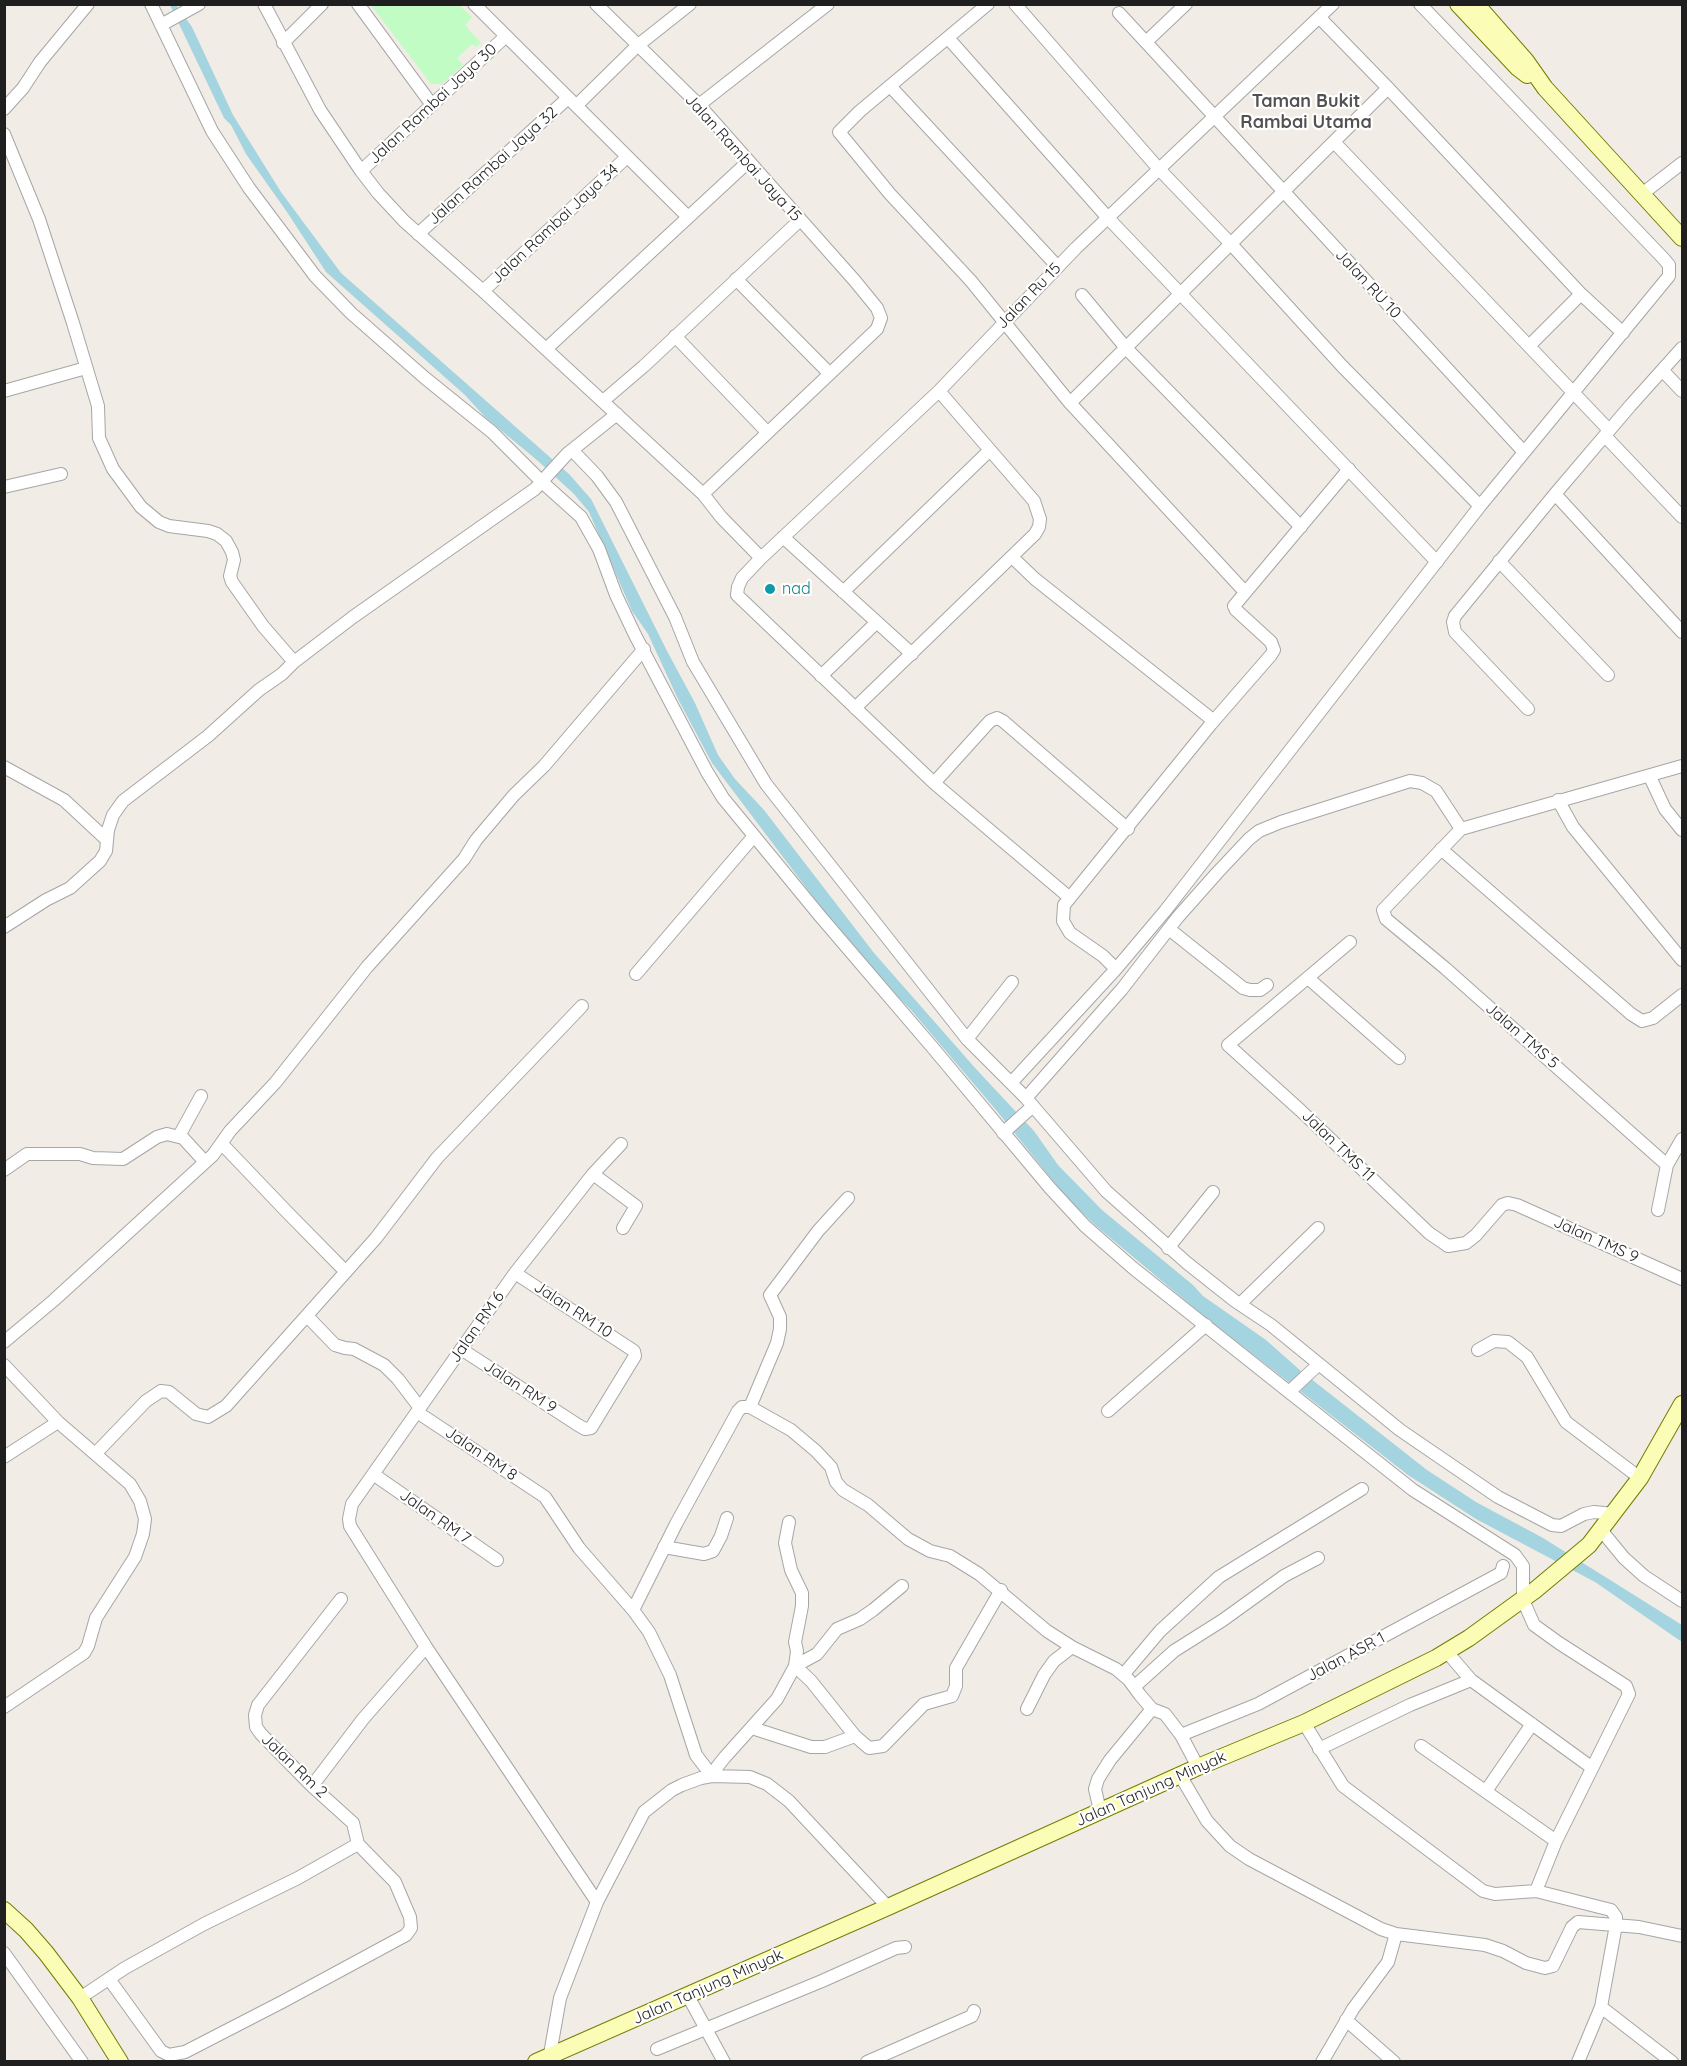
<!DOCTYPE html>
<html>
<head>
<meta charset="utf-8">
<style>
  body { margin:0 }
  #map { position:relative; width:1687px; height:2066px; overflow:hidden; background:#f1ece5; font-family:Quicksand,sans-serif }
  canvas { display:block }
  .frame { position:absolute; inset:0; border:6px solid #1f1f1f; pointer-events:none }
</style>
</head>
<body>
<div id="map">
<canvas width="1687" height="2066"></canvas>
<div class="frame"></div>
</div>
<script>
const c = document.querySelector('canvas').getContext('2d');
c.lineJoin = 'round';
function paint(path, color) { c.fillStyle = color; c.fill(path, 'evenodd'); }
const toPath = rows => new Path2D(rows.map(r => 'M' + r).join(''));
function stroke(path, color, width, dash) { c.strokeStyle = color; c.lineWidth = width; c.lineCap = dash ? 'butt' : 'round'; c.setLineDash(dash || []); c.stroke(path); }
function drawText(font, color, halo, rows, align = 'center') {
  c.font = font + ' Quicksand,sans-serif'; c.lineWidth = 4.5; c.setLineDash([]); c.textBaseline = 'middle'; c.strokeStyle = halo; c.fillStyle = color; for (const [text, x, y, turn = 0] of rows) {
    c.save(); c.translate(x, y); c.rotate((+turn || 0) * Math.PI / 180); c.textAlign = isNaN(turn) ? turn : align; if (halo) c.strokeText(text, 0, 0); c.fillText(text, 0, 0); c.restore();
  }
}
paint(toPath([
  [371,5,459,5,472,17,465,25,481,43,476,47,472,44,457,58,463,65,442,84,431,84]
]), '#c1fcc4');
paint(toPath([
  [170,5,176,5,192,27,233,115,281,192,341,273,569,474,591,499,667,651,695,703,718,755,735,779,764,810,874,953,976,1069,1034,1131,1058,1165,1102,1210,1193,1285,1203,1296,1266,1340,1301,1371,1427,1470,1476,1502,1543,1538,1682,1625,1682,1642,1595,1582,1476,1519,1408,1475,1205,1317,1095,1225,1066,1197,996,1110,911,1010,857,955,712,763,678,699,648,634,632,611,589,512,574,494,538,461,485,417,465,395,326,272,287,212,246,154,231,125,224,118]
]), '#a4d4e0');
const street = toPath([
  [151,4,212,131,249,188,315,276,351,313,425,378,492,432,542,482,581,517,599,549,616,595,635,635,707,772,723,798,820,916,933,1048,1050,1188,1085,1226,1133,1268,1289,1392,1413,1490,1515,1555,1523,1566,1523,1600,1534,1625,1559,1643,1626,1686,1629,1694,1556,1841,1536,1891],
  [264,4,320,110,361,171,378,193,404,221,483,291,703,494,721,517,761,558],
  [358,4,432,105],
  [474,4,688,217],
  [596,4,699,105,855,281,877,308,881,318,877,329,703,494],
  [988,4,860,111,839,132,890,194,971,281,1070,403,1245,592],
  [1015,4,1158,168,1231,244,1342,366,1480,506],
  [1119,13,1523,451],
  [1319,17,1388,88,1581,294,1623,333],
  [161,25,199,4],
  [948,38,1108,218,1437,562],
  [1146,42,1186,4],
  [283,43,322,4],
  [890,86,1057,266],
  [577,105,637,46,690,4],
  [699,105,828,4],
  [4,109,23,88,40,62,88,4],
  [4,134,39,219,73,323,98,406,99,438,113,469,141,507,159,522,169,526,208,531,217,534,226,541,232,552,234,560,230,576,232,582,263,626,294,662],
  [1334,142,1609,430],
  [361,171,506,36],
  [1642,194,1682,163],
  [418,234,568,98],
  [736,279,829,373],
  [483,291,627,157],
  [1082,295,1126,348,1301,527],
  [675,336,767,432],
  [1529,346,1581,294],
  [546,349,749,161],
  [1663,371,1682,391],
  [4,391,86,368],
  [603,401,644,366,799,221],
  [1070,403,1388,88],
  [1605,436,1682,517],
  [572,450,597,476,616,502,675,617,693,662,766,784,967,1039,1026,1098,1106,1191,1187,1263,1235,1301,1271,1325,1400,1430,1498,1497,1552,1525,1561,1526,1584,1514,1594,1512,1614,1514],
  [4,487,61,474],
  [1555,494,1682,632],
  [783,537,912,654],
  [1012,557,1035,579,1214,721],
  [1499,561,1608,675],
  [843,592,990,450],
  [821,676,877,622],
  [855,708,1035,534,1039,527,1040,519,1034,501,939,391],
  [1528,709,1455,632,1453,622,1455,616,1555,494,1630,406,1682,348],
  [4,767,64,800,107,840],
  [1650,777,1665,809,1682,830],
  [934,783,990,721,997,718,1003,721,1128,829],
  [1558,800,1573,827,1682,960],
  [1441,849,1631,1014,1642,1021,1653,1018,1682,995],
  [1070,898,934,783,737,595,738,587,742,578,761,558,939,391,1076,248,1333,4],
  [4,927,46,900,70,888,100,861,106,851,108,830,113,815,123,801,208,736,259,690,282,674,294,662,353,617,535,489,567,454,617,414],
  [1169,929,1243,988,1250,990,1260,990,1267,985],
  [1350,942,1228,1045,1300,1110,1429,1233,1448,1246,1466,1243,1476,1235,1502,1205,1508,1203,1517,1205,1682,1279],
  [1116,969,1103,956,1070,933,1063,921,1064,905,1211,724,1271,655,1274,650,1271,642,1236,610,1234,606,1349,469],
  [636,974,754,836],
  [1308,978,1399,1058],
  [967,1039,1012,982],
  [1011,1083,1116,969,1165,911,1480,506,1669,276,1669,265,1663,258,1420,4],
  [1026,1098,1122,989,1178,917,1217,873,1249,839,1259,831,1281,822,1410,781,1422,783,1436,791,1461,829],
  [1003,1133,1033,1106],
  [179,1136,201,1096],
  [222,1144,287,1212,346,1272],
  [1667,1165,1445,968,1386,919,1383,910,1461,829,1682,766],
  [4,1170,27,1154,80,1154,93,1158,123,1159,157,1137,167,1134,183,1138,205,1162],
  [593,1174,636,1206,623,1228],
  [1658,1210,1667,1165,1682,1139],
  [1168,1248,1213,1192],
  [1240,1304,1318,1228],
  [307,1316,335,1345,345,1348,354,1349,384,1365,398,1379,420,1408],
  [4,1342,53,1301,213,1155,230,1131,275,1083,367,967,464,859,476,840,514,795,544,766,644,649],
  [461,1349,578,1425,585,1429,591,1428,635,1356,634,1351,515,1273],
  [1478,1350,1494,1341,1508,1342,1527,1357,1566,1422,1640,1478],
  [4,1365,58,1422,4,1457],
  [1289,1392,1319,1364],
  [750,1407,777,1343,780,1329,780,1317,770,1295,818,1231,848,1198],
  [1108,1411,1206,1325],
  [417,1412,545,1497,579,1548,633,1610,649,1632,670,1675,696,1755,712,1776],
  [96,1453,146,1401,161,1391,169,1392,196,1414,208,1417,226,1406,376,1238,437,1158,582,1006],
  [373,1474,497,1560],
  [1601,1530,1624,1558,1644,1576,1682,1601],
  [664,1547,704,1554,713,1551,721,1536,727,1518],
  [341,1599,258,1705,255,1715,256,1727,261,1734,312,1786,353,1823,358,1844],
  [633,1610,676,1524,738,1411,742,1407,750,1407,791,1430,816,1451,831,1467,836,1482,843,1490,868,1505,908,1539,930,1551,950,1556,979,1574,1047,1631,1072,1647,1116,1669,1129,1680,1140,1695,1152,1709,1165,1714,1181,1735,1198,1767],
  [426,1647,597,1902],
  [1447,1652,1471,1680,1591,1767],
  [795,1666,811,1681,855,1736,869,1748,883,1746,924,1704,952,1696,956,1686,956,1668,1001,1590],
  [795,1666,817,1654,837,1629,860,1619,873,1610,902,1586],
  [1123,1675,1160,1631,1219,1577,1362,1489],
  [1134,1687,1174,1651,1223,1620,1284,1576,1318,1558],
  [4,1707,84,1653,88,1646,96,1618,135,1557,143,1534,145,1519,140,1501,130,1484,58,1422],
  [1027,1709,1044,1675,1054,1661,1072,1647],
  [1304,1723,1343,1786,1483,1891,1495,1894,1536,1891,1611,1910,1616,1917,1616,1925,1601,2007,1578,2062],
  [752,1728,811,1747,825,1747,855,1736],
  [1181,1735,1258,1704,1501,1573,1503,1566],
  [1421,1746,1556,1841],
  [1319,1749,1410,1705,1471,1680],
  [1180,1775,1207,1821,1230,1846,1249,1859,1381,1929,1396,1934,1485,1945,1503,1951,1526,1963,1545,1968,1553,1966,1572,1927,1578,1922,1639,1927,1682,1936],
  [715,1776,717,1767,725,1757,777,1699,795,1666,797,1651,795,1642,802,1606,802,1593,791,1570,785,1543,789,1522],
  [312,1786,363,1719,426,1647,350,1526,349,1519,352,1504,515,1273,593,1174,621,1144],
  [1486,1791,1532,1724],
  [1100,1811,1095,1789,1098,1779,1110,1760,1152,1709],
  [4,1953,82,2062],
  [109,1979,161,2051,169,2055,185,2052,282,2002,406,1935,411,1928,410,1917,395,1882,358,1844],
  [688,1996,724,2062],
  [80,1998,125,1968,204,1924,298,1878,358,1844],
  [1601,2007,1672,2062],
  [1346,2020,1394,2062],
  [657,2049,822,1981,896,1948,905,1947],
  [550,2054,560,1998,597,1902,644,1812,672,1790,682,1785,701,1778,712,1776,750,1777,767,1784,789,1801,888,1907],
  [867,2062,972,2016,974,2011],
  [1322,2062,1353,2009,1388,1962,1396,1934]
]);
const secondary = toPath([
  [1458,4,1518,68,1527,75],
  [1476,4,1526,61,1545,88,1682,238],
  [4,1910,26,1930,46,1953,80,1998,120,2062],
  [536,2062,888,1907,1198,1767,1304,1723,1436,1658,1469,1638,1534,1591,1589,1545,1640,1478,1682,1404]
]);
stroke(street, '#a6a6a6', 14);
stroke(secondary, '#737d00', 18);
stroke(street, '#fff', 12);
stroke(secondary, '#fbfdb7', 16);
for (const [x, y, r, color] of [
  [770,589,6,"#0f9aa8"]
]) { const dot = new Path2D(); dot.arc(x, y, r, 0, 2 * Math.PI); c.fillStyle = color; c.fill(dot); stroke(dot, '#fff', 2); }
drawText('16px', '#1f1f1f', '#fff', [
  ["Jalan Rambai Jaya 30",433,104,-43],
  ["Jalan Rambai Jaya 15",743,158,48],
  ["Jalan Rambai Jaya 32",493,166,-42],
  ["Jalan Rambai Jaya 34",555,224,-43],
  ["Jalan RU 10",1368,284,47],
  ["Jalan Ru 15",1029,296,-46],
  ["Jalan TMS 5",1522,1036,41],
  ["Jalan TMS 11",1338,1146,44],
  ["Jalan TMS 9",1596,1240,24],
  ["Jalan RM 10",573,1310,33],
  ["Jalan RM 6",477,1327,-55],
  ["Jalan RM 9",520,1387,33],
  ["Jalan RM 8",481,1454,34],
  ["Jalan RM 7",435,1517,35],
  ["Jalan ASR 1",1346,1657,-28],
  ["Jalan Rm 2",294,1766,44],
  ["Jalan Tanjung Minyak",1151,1789,-24],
  ["Jalan Tanjung Minyak",708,1987,-24]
]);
drawText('16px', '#0d838f', '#fff', [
  ["nad",782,589]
], 'left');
drawText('bold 18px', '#525252', '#fff', [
  ["Taman Bukit",1306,102],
  ["Rambai Utama",1306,123]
]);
</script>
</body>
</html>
